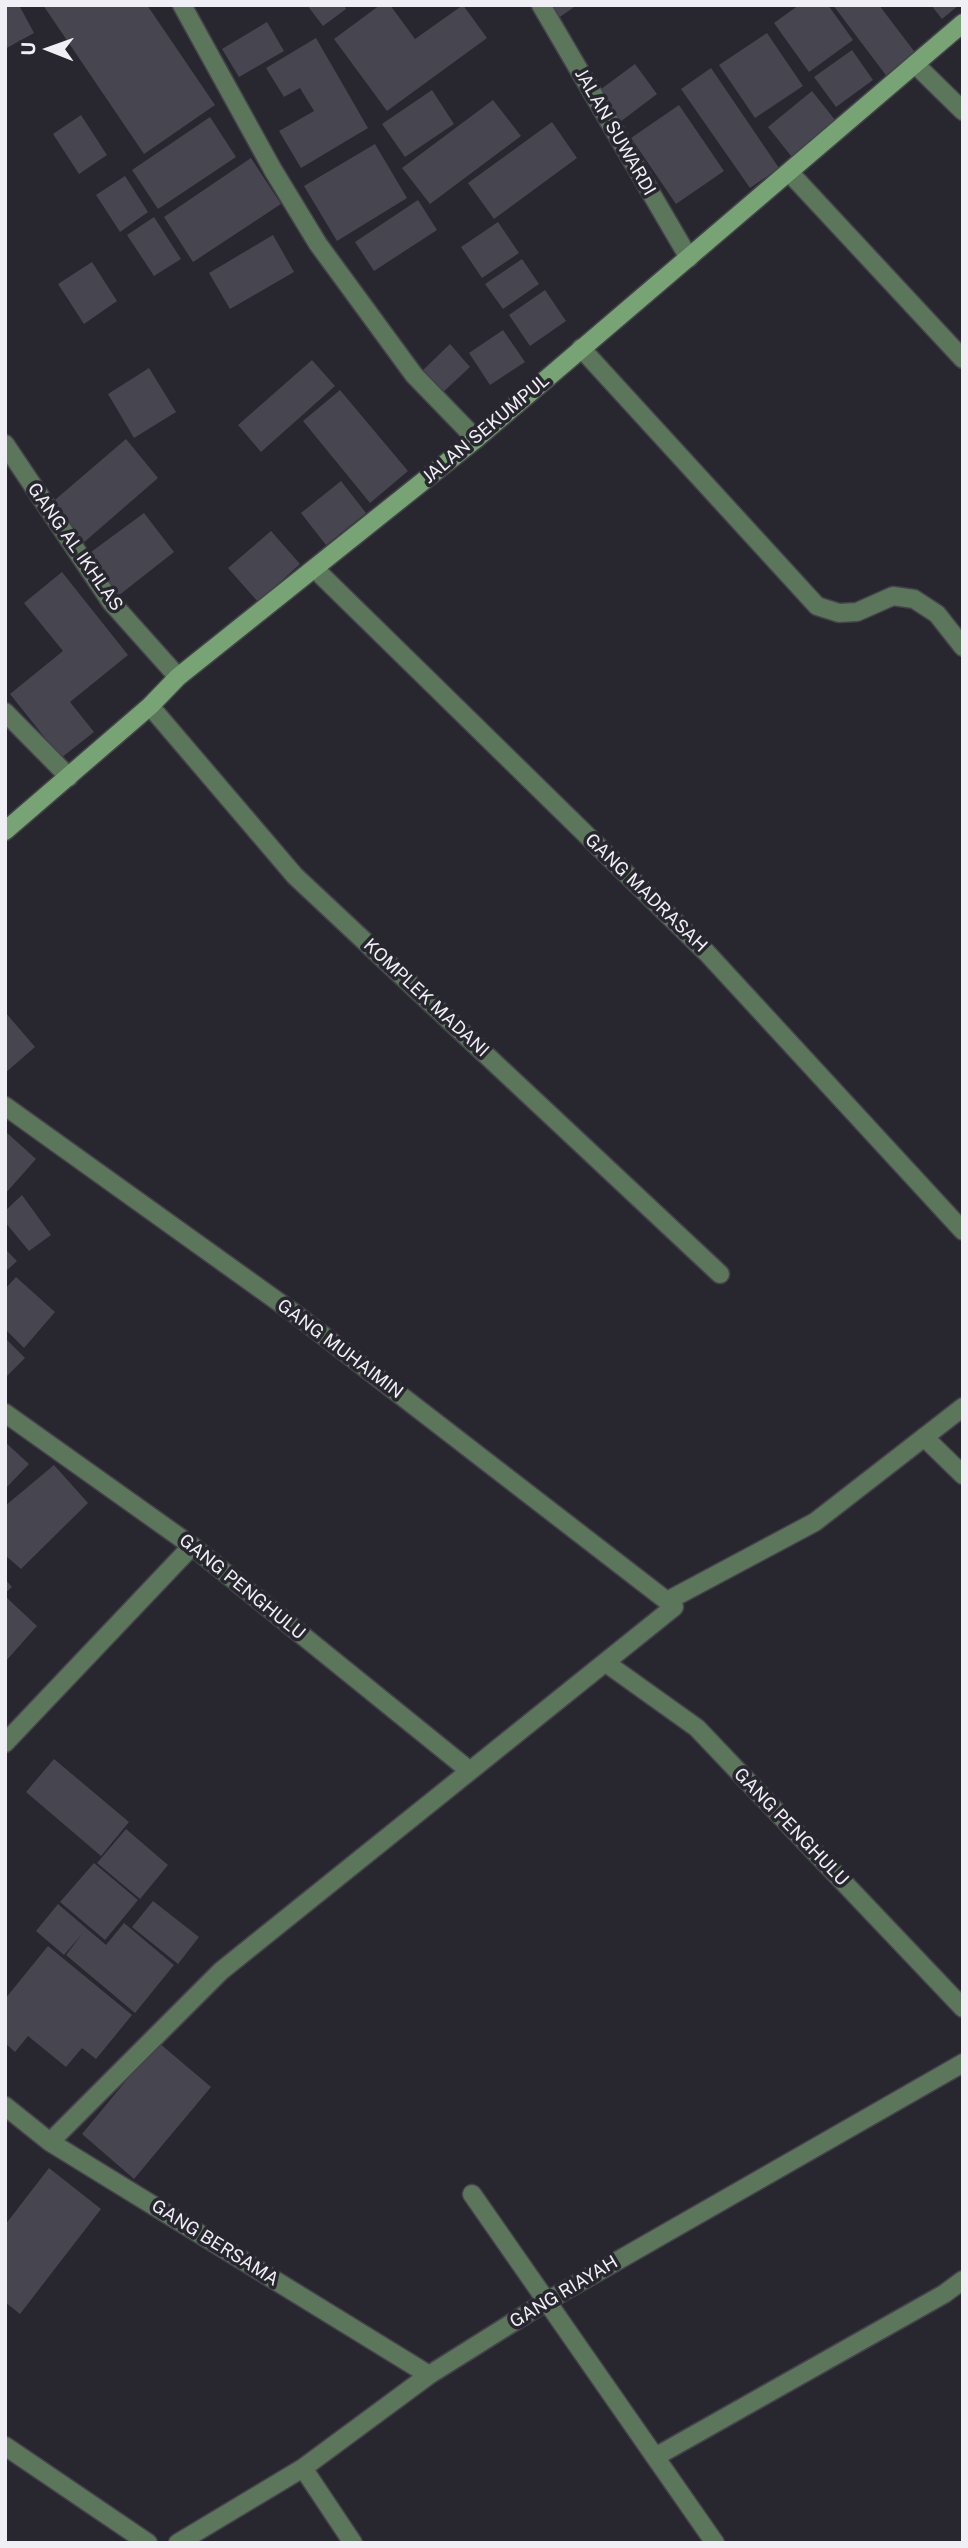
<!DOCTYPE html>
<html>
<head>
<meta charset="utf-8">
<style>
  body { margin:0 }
  #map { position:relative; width:968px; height:2548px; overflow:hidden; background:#28262f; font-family:"Public Sans",sans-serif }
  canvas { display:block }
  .frame { position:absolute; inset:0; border:7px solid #f0eff5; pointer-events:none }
  .north { position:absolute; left:14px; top:14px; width:70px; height:70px; -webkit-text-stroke:5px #28262f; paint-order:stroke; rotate:271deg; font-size:19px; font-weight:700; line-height:28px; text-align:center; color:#f0eff5 }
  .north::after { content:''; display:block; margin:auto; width:24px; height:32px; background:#f0eff5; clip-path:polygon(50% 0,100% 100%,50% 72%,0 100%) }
</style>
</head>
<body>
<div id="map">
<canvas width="968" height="2548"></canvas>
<div class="frame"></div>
<div class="north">U</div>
</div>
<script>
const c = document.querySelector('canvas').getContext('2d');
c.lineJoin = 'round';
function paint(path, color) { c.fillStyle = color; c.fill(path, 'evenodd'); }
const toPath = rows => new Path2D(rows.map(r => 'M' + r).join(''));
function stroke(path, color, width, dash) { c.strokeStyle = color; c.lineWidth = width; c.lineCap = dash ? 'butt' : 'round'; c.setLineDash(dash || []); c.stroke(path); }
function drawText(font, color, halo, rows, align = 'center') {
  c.font = font + ' "Public Sans",sans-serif'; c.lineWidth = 7; c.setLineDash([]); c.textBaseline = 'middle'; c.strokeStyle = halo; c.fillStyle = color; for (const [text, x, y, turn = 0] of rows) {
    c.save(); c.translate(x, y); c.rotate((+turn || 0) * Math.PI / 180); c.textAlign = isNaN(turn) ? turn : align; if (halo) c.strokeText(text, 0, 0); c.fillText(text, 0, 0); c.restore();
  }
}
paint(toPath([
  [5,5,19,5,34,33,5,49],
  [43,5,147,5,215,105,144,154],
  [307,5,344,5,346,9,323,26],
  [380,5,390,5,415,39,463,5,487,38,387,111,334,39],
  [547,5,577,5,557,19],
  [799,5,828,5,853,40,809,72,774,23],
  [833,5,879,5,917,55,888,78],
  [931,5,959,5,942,19],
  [267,22,284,51,239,77,222,49],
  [767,33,803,86,755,118,719,65],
  [316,38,368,128,301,168,279,131,314,111,300,88,284,97,266,68],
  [852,50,873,80,836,107,814,77],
  [635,64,657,94,620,122,597,92],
  [711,68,779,168,750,188,681,89],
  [432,90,454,124,405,157,382,124],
  [812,91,839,125,795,161,768,127],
  [493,100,521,136,430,204,402,168],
  [679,105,724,171,676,204,631,138],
  [81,115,107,155,79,174,53,134],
  [210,117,236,157,158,209,132,170],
  [552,122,577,158,494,219,468,183],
  [375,144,407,198,337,241,304,186],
  [251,158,281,204,193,262,164,217],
  [125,176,148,212,120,232,96,195],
  [418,200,437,230,374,271,355,242],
  [154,217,181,259,154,276,127,235],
  [498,222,519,253,482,278,461,247],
  [273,235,294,272,230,309,209,273],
  [522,259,539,284,503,309,485,284],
  [92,262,117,301,84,324,58,284],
  [545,290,566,321,530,346,509,315],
  [503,330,525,362,490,385,469,353],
  [450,344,470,367,440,395,420,373],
  [312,360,335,386,261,452,238,425],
  [149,368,176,412,134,438,108,394],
  [340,390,408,471,370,503,303,421],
  [126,439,158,478,82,544,49,505],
  [341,481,366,513,326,545,301,513],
  [144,513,174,552,118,596,87,555],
  [271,531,300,564,258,602,228,568],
  [62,572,128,655,70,702,94,732,61,758,10,694,63,651,24,603],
  [5,1012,35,1047,5,1073],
  [5,1131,36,1159,5,1194],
  [22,1195,51,1235,29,1251,5,1222,5,1211],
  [5,1249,17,1261,5,1272],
  [16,1277,55,1312,24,1348,5,1329,5,1289],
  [5,1338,25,1358,5,1378],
  [5,1442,29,1464,5,1489],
  [54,1465,88,1503,21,1569,5,1555,5,1506],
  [5,1579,12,1587,5,1593],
  [7,1598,37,1626,5,1662,5,1600],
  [54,1759,129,1822,101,1856,26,1792],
  [126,1829,168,1865,140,1899,97,1863],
  [94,1863,138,1900,105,1940,60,1902],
  [153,1901,199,1937,178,1964,132,1927],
  [58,1904,106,1945,124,1923,174,1965,135,2013,66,1955,83,1933,64,1955,36,1931],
  [48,1946,132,2015,96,2059,82,2048,66,2067,28,2036,15,2052,5,2043,5,1999],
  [158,2042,211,2087,134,2179,82,2134],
  [49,2168,101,2209,20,2314,5,2302,5,2225]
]), '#474650');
const street = toPath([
  [182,5,273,170,318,244,414,375,476,439],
  [541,5,689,258],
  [915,64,963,111],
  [789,172,963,359],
  [581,348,817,606,839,613,857,612,893,596,914,599,937,614,963,647],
  [5,444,111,602,178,677],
  [315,569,707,953,963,1231],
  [150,706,295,876,720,1274],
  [5,712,69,777],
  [5,1106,294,1313,667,1601],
  [5,1413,192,1546,470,1771],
  [924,1437,963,1475],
  [606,1663,697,1728,963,2008],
  [5,1743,192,1546],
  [5,2106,50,2142,429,2375],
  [50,2142,221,1971,674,1607,667,1601,815,1522,963,1407],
  [472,2194,715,2543],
  [5,2446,148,2543],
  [655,2457,944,2294,963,2280],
  [303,2468,353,2543],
  [178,2543,303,2468,429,2375,547,2301,963,2063]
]);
const secondary = toPath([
  [5,831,150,706,178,677,476,439,963,23]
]);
stroke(street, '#44424b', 21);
stroke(secondary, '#44424b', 21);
stroke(street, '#5b765a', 18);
stroke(secondary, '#77a375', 18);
drawText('18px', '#f0eff5', '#28262f', [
  ["JALAN SUWARDI",615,132,60],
  ["JALAN SEKUMPUL",486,429,-40],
  ["GANG AL IKHLAS",75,547,55],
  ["GANG MADRASAH",646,893,44],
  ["KOMPLEK MADANI",426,998,43],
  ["GANG MUHAIMIN",340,1349,37],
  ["GANG PENGHULU",242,1587,39],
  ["GANG PENGHULU",791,1827,46],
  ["GANG BERSAMA",215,2243,32],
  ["GANG RIAYAH",564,2292,-31]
]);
</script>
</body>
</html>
